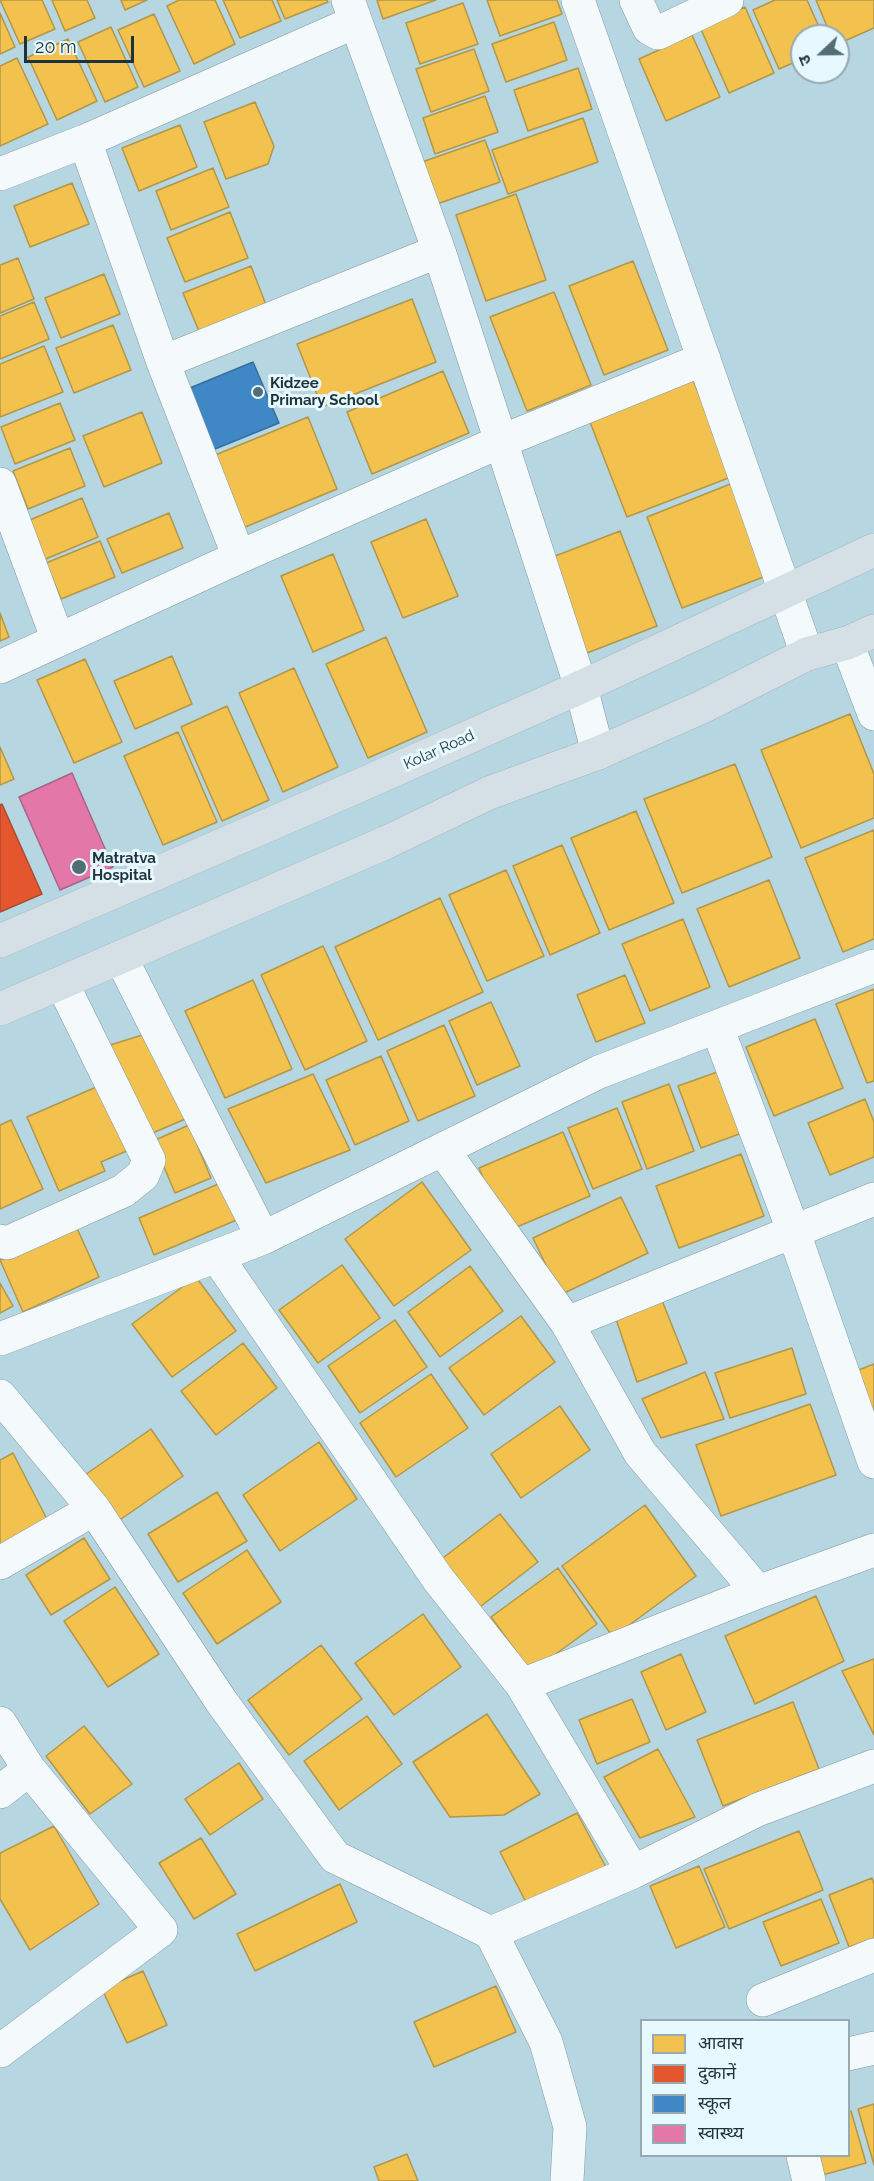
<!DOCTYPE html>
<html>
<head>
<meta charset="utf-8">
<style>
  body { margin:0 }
  #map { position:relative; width:874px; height:2181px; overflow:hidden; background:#b6d6e2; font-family:Raleway,"Noto Sans Devanagari",sans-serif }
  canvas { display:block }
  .legend { position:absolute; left:640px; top:2019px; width:210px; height:138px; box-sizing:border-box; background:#e7f8fe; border:2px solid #96aab0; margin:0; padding:8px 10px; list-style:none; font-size:18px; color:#1d343c }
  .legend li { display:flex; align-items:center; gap:12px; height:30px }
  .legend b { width:30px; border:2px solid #96aab0 }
  .north { position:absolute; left:790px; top:24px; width:60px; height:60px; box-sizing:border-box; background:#e7f8fe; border:2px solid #96aab0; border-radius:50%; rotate:248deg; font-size:16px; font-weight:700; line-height:24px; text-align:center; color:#1d343c }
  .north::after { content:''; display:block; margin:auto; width:21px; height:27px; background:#536d76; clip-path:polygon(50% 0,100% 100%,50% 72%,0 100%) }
  .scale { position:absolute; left:24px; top:36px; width:110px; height:27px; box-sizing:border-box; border:3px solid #1d343c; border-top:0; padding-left:8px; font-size:18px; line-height:21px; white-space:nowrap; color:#1d343c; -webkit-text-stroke:4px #e7f8fe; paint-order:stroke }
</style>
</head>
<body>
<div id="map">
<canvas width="874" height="2181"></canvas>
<ul class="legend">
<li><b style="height:16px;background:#f2c14e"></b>आवास</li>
<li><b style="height:16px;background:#e4572e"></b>दुकानें</li>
<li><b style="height:16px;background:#3f88c5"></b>स्कूल</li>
<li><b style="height:16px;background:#e377a8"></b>स्वास्थ्य</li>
</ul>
<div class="north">उ</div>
<div class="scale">20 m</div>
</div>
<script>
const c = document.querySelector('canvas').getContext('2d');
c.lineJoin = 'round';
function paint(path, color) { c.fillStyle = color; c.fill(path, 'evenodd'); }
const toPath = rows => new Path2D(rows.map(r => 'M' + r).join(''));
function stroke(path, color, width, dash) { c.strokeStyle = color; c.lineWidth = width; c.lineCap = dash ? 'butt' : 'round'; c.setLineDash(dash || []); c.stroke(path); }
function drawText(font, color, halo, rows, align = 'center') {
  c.font = font + ' Raleway,sans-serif'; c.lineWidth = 6; c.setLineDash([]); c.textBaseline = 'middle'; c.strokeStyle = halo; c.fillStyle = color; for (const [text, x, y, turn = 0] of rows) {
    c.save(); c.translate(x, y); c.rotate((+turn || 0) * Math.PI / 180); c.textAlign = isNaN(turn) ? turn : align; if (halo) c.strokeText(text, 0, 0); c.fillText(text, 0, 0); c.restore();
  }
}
const homes = toPath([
  [0,0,42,0,55,29,20,44,0,0],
  [52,0,87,0,95,18,65,31,52,0],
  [121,0,147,0,125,10,121,0],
  [179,0,215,0,235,44,194,64,167,6,179,0],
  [223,0,272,0,281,21,240,38,223,0],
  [277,0,327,0,328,2,285,19,277,0],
  [377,0,436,0,383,19,377,0],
  [487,0,557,0,562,14,500,36,487,0],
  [775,0,807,0,823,36,802,36,802,59,779,69,753,10,775,0],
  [816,0,874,0,874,28,838,44,838,36,831,36,816,0],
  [463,3,478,44,420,64,406,23,463,3],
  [745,7,774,73,729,93,700,27,745,7],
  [0,13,15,47,0,54,0,13],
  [154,14,180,71,144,87,118,30,154,14],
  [554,22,567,60,506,82,492,44,554,22],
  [111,27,138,87,105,102,78,42,111,27],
  [692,35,720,97,666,121,639,59,692,35],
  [68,39,97,101,57,120,28,57,68,39],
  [474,49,489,91,431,112,416,69,474,49],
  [17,58,48,124,0,146,0,66,17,58],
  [578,68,592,109,528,131,514,90,578,68],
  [485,96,498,132,435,154,423,118,485,96],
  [255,102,274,146,268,164,226,179,204,122,255,102],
  [583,118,598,162,508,194,492,150,583,118],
  [180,125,197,167,139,191,122,148,180,125],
  [485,140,500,182,437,204,422,162,485,140],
  [213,168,229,207,171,230,156,191,213,168],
  [72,183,89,224,30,247,14,206,72,183],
  [516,194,546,280,486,301,456,215,516,194],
  [230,212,248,258,185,282,167,238,230,212],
  [18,258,34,299,0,313,0,265,18,258],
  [633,261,668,350,604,375,569,286,633,261],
  [251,266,268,310,201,336,183,293,251,266],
  [104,274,120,314,61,338,45,298,104,274],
  [554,292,591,385,527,411,490,317,554,292],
  [412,299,436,362,322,407,297,344,412,299],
  [34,302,49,339,0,359,0,316,34,302],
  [113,325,131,370,74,393,56,348,113,325],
  [44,346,63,392,0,417,0,364,44,346],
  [443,371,469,433,372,474,347,412,443,371],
  [692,377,731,477,627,517,588,417,692,377],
  [60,403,75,440,15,464,1,427,60,403],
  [142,412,162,463,104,487,83,436,142,412],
  [308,417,337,489,238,530,208,458,308,417],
  [70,448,85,486,28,509,13,471,70,448],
  [738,481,774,573,682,608,647,517,738,481],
  [82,498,98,537,41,561,25,522,82,498],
  [169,513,183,548,122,573,107,539,169,513],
  [426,519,458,596,403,618,371,542,426,519],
  [620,531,657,626,587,653,550,558,620,531],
  [100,541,115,577,61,599,46,563,100,541],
  [333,554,364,630,313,652,281,576,333,554],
  [0,613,9,637,0,641,0,613],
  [386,637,427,732,368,758,326,664,386,637],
  [172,656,192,704,135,729,114,681,172,656],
  [85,659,122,742,74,763,37,680,85,659],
  [294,668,338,767,283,792,239,693,294,668],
  [227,706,269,800,222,821,181,727,227,706],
  [850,714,874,774,874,818,801,848,761,750,850,714],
  [178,732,217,822,163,845,124,756,178,732],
  [0,747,14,779,0,785,0,747],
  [735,764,772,857,682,893,644,799,735,764],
  [636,811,674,903,609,930,571,838,636,811],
  [874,830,874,939,843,952,805,858,874,830],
  [562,845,600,933,550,955,513,866,562,845],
  [506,870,544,956,487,981,449,895,506,870],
  [769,880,800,958,729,987,697,909,769,880],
  [440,898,483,992,378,1040,335,947,440,898],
  [683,919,710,987,650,1011,622,944,683,919],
  [323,946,367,1041,305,1070,261,975,323,946],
  [625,975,645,1023,596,1042,577,995,625,975],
  [253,980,292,1069,225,1098,185,1011,253,980],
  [874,989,874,1081,867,1083,836,1004,874,989],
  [491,1002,520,1066,477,1085,449,1021,491,1002],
  [815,1019,843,1088,774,1116,746,1047,815,1019],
  [444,1025,475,1096,418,1121,387,1051,444,1025],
  [149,1033,190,1117,148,1135,110,1045,149,1033],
  [381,1056,409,1121,355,1145,326,1080,381,1056],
  [720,1071,742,1133,701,1148,678,1086,720,1071],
  [313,1074,350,1150,266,1183,228,1109,313,1074],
  [669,1084,694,1151,647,1169,622,1102,669,1084],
  [101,1085,129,1150,101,1162,105,1171,59,1191,27,1117,101,1085],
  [865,1099,874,1122,874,1157,830,1175,808,1123,865,1099],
  [617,1108,642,1169,593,1189,568,1128,617,1108],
  [11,1120,43,1189,0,1209,0,1125,11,1120],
  [189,1125,211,1178,175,1193,153,1141,189,1125],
  [563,1132,590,1196,505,1232,479,1168,563,1132],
  [741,1154,764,1216,679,1248,656,1186,741,1154],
  [223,1182,239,1219,154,1255,139,1218,223,1182],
  [422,1182,471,1250,394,1306,345,1239,422,1182],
  [621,1197,648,1253,560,1295,533,1238,621,1197],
  [76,1226,99,1277,23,1312,0,1260,76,1226],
  [342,1265,380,1318,318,1363,279,1310,342,1265],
  [470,1266,503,1311,440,1357,408,1312,470,1266],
  [196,1277,236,1331,172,1377,132,1324,196,1277],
  [0,1283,13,1306,0,1313,0,1283],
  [661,1298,687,1363,637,1382,615,1316,661,1298],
  [521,1316,555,1362,484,1415,449,1368,521,1316],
  [395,1320,427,1367,360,1413,328,1366,395,1320],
  [243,1343,277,1388,216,1435,181,1391,243,1343],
  [792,1348,806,1394,730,1418,715,1373,792,1348],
  [874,1364,874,1434,851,1373,874,1364],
  [705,1372,724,1419,661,1438,642,1399,705,1372],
  [431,1374,468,1428,396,1477,360,1423,431,1374],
  [810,1404,836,1475,721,1516,696,1445,810,1404],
  [560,1406,590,1450,521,1498,491,1454,560,1406],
  [151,1429,183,1476,114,1524,82,1477,151,1429],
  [319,1442,357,1499,280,1551,243,1495,319,1442],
  [13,1453,51,1527,0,1547,0,1460,13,1453],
  [217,1492,247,1541,178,1582,148,1534,217,1492],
  [645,1505,696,1576,613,1637,562,1566,645,1505],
  [500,1514,538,1562,476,1610,439,1561,500,1514],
  [84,1538,110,1579,51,1615,26,1575,84,1538],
  [247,1550,281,1602,217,1644,183,1593,247,1550],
  [558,1568,597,1624,531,1672,491,1617,558,1568],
  [115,1587,159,1654,108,1687,64,1621,115,1587],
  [816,1596,844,1661,755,1704,725,1636,816,1596],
  [423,1614,461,1667,394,1715,355,1663,423,1614],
  [321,1645,362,1699,289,1755,248,1700,321,1645],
  [681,1654,706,1712,666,1730,641,1672,681,1654],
  [874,1659,874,1735,842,1671,874,1659],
  [632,1699,650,1742,597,1764,579,1720,632,1699],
  [793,1702,819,1769,723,1806,697,1740,793,1702],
  [487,1714,540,1794,504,1815,450,1817,413,1762,487,1714],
  [367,1716,402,1764,339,1810,304,1761,367,1716],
  [84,1726,132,1784,90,1814,46,1756,84,1726],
  [658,1749,695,1817,640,1838,604,1777,658,1749],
  [239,1763,263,1799,210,1835,185,1799,239,1763],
  [577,1813,607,1869,529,1908,500,1852,577,1813],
  [54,1826,99,1904,30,1950,0,1899,0,1853,54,1826],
  [799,1831,823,1890,729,1929,704,1869,799,1831],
  [201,1838,236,1894,194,1919,159,1863,201,1838],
  [699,1866,725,1927,676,1948,650,1886,699,1866],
  [872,1878,874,1884,874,1938,849,1947,829,1895,872,1878],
  [340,1884,357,1922,255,1971,237,1934,340,1884],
  [821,1899,839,1943,781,1966,763,1922,821,1899],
  [143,1971,167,2025,127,2043,102,1989,143,1971],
  [496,1986,516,2032,434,2067,414,2022,496,1986],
  [874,2104,874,2165,858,2109,874,2104],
  [848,2111,851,2111,866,2163,819,2176,813,2156,848,2156,848,2111],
  [407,2154,418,2181,379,2181,374,2167,407,2154]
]);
paint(homes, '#f2c14e');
stroke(homes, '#b29749', 1.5);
const shops = toPath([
  [2,804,42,894,0,912,0,805,2,804]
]);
paint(shops, '#e4572e');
stroke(shops, '#a84c32', 1.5);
const schools = toPath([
  [253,362,279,423,210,451,185,390,253,362]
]);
paint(schools, '#3f88c5');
stroke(schools, '#356f9c', 1.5);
const health = toPath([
  [72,773,113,867,60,890,19,797,72,773]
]);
paint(health, '#e377a8');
stroke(health, '#a86388', 1.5);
const minor = toPath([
  [348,0,439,251,581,687,598,753],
  [578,0,807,654],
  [636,0,649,28,658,33,727,0],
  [85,141,163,362,239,557],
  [0,174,85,141,355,22],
  [163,362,439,251],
  [0,484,58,640],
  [847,643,874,714],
  [0,667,239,557,502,441,704,359],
  [121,958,263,1238],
  [717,1027,793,1230,874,1462],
  [443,1150,567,1323,640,1453,758,1592],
  [0,1241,7,1243,123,1191,143,1175,149,1160,62,983],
  [217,1257,438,1579,522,1685,633,1872],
  [567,1323,874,1199],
  [0,1339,263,1238,599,1072,874,966],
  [0,1396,94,1509,221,1701,335,1857,491,1933,546,2042,570,2127,567,2181],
  [0,1563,94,1509],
  [522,1685,758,1592,874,1550],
  [0,1723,29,1769,161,1930,0,2051],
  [0,1792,29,1769],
  [491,1933,633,1872,757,1810,874,1766],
  [763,2000,874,1955],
  [848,2054,874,2048],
  [803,2156,809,2181]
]);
const major = toPath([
  [0,941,356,787,581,687,874,550],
  [0,1009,385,843,489,793,598,753,702,707,807,654,847,643,874,631]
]);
stroke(minor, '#819aa3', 34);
stroke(major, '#a4b6bb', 34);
stroke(minor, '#f4f9fb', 33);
stroke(major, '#d4e0e5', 33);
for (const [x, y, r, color] of [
  [258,392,6,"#536d76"],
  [79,867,8,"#536d76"]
]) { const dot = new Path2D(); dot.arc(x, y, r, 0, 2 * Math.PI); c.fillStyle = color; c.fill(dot); stroke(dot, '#e7f8fe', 2); }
drawText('bold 15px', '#1d343c', '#e7f8fe', [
  ["Kidzee",270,383],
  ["Primary School",270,400],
  ["Matratva",92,858],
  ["Hospital",92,875]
], 'left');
drawText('15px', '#1d343c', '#e7f8fe', [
  ["Kolar Road",439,750,-24]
]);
</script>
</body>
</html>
